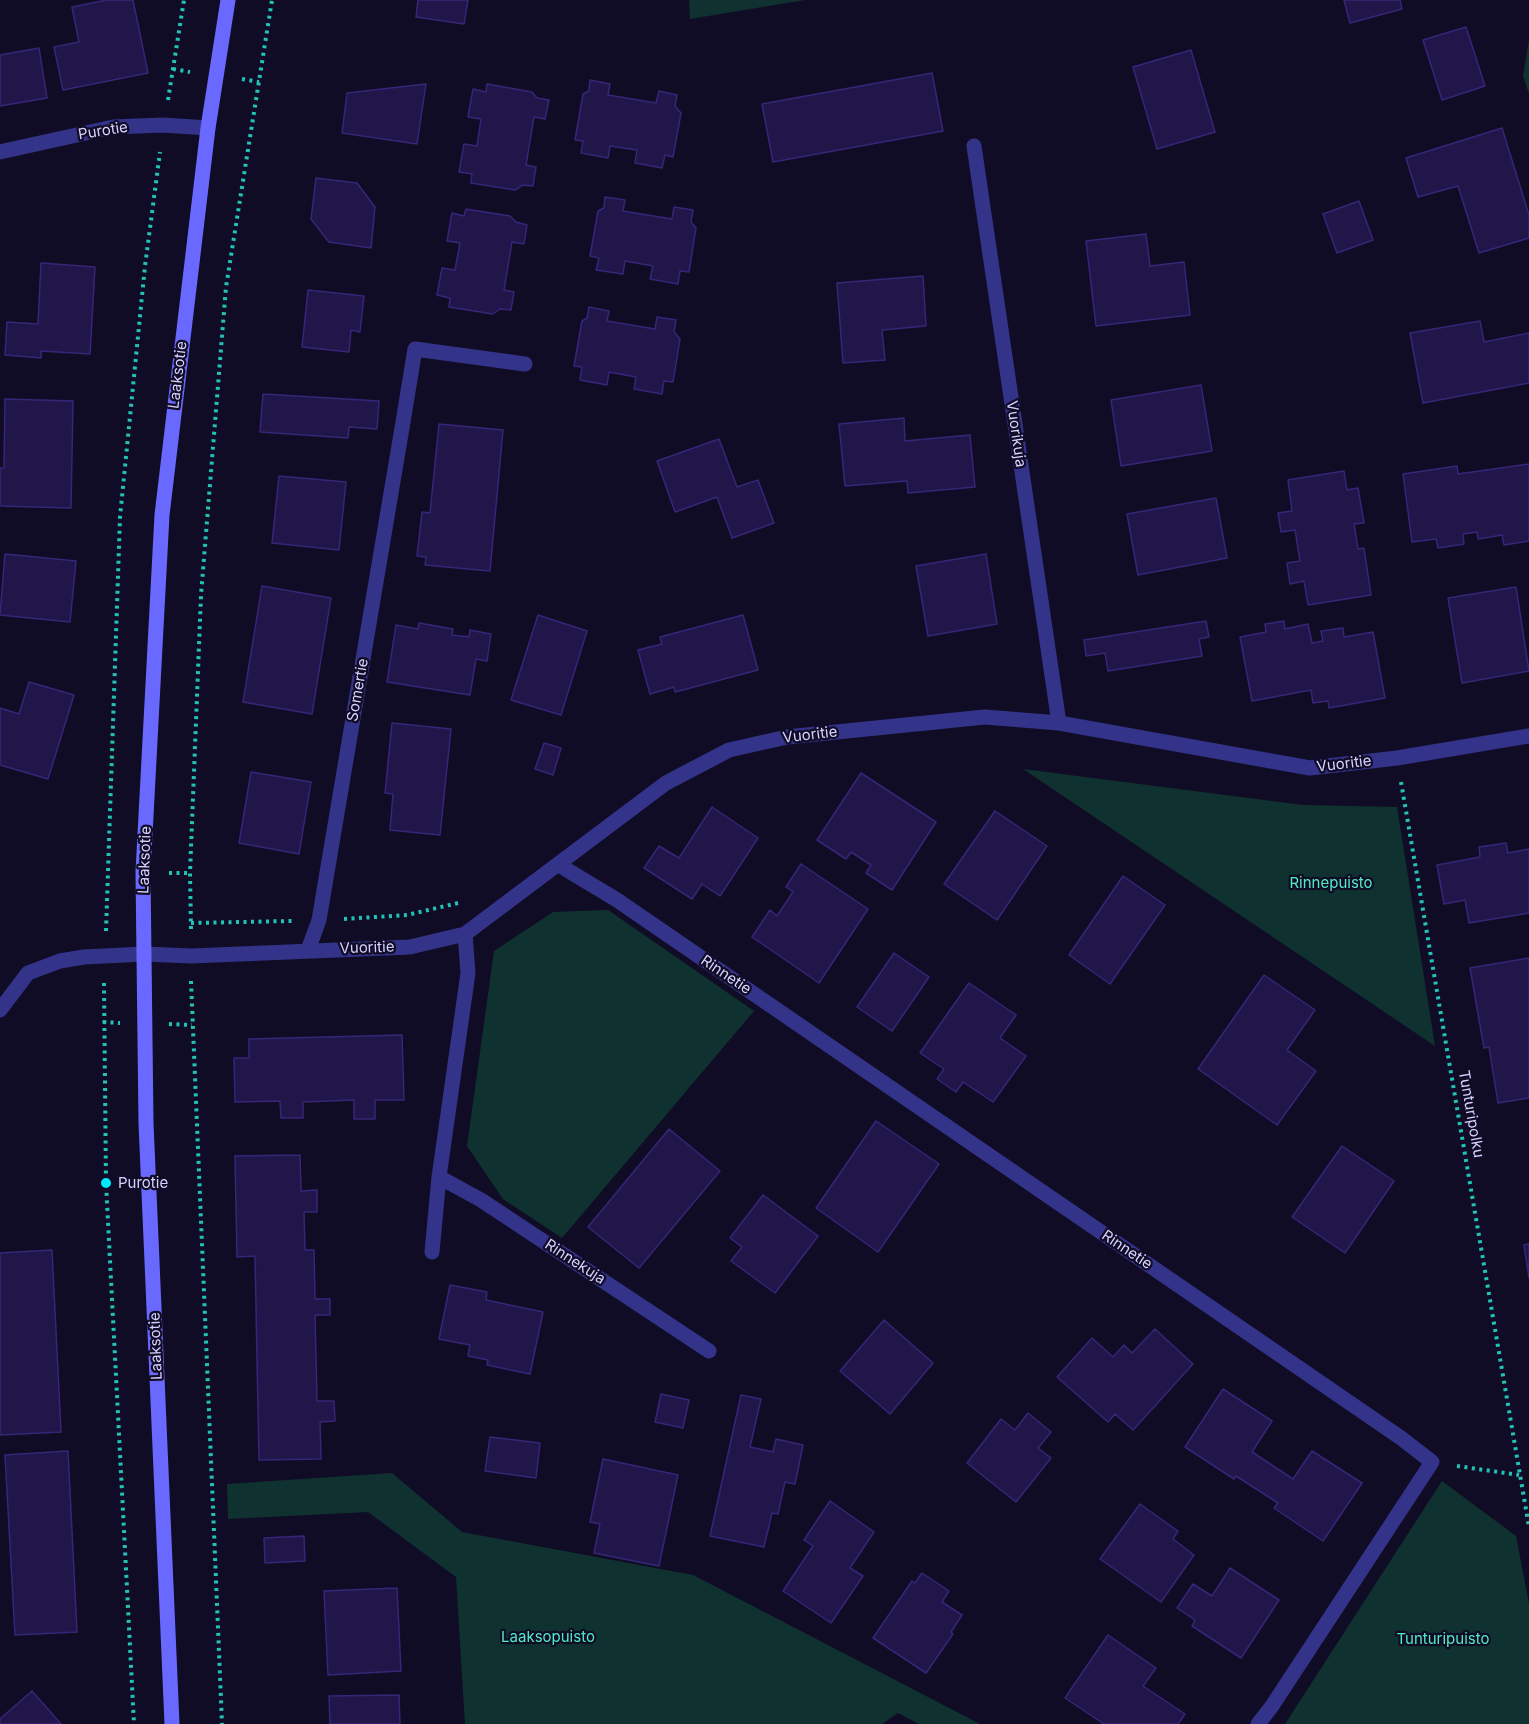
<!DOCTYPE html>
<html>
<head>
<meta charset="utf-8">
<style>
  body { margin:0 }
  canvas { display:block; background:#100c26 }
</style>
</head>
<body>
<canvas width="1529" height="1724"></canvas>
<script>
const c = document.querySelector('canvas').getContext('2d');
c.lineJoin = 'round';
function paint(path, color) { c.fillStyle = color; c.fill(path, 'evenodd'); }
const toPath = rows => new Path2D(rows.map(r => 'M' + r).join(''));
function stroke(path, color, width, dash) { c.strokeStyle = color; c.lineWidth = width; c.lineCap = dash ? 'butt' : 'round'; c.setLineDash(dash || []); c.stroke(path); }
function drawText(font, color, halo, rows, align = 'center') {
  c.font = font + ' Inter,sans-serif'; c.lineWidth = 4.5; c.setLineDash([]); c.textBaseline = 'middle'; c.strokeStyle = halo; c.fillStyle = color; for (const [text, x, y, turn = 0] of rows) {
    c.save(); c.translate(x, y); c.rotate((+turn || 0) * Math.PI / 180); c.textAlign = isNaN(turn) ? turn : align; if (halo) c.strokeText(text, 0, 0); c.fillText(text, 0, 0); c.restore();
  }
}
paint(toPath([
  [689,0,805,0,690,19],
  [1529,40,1529,94,1523,76],
  [1023,769,1303,805,1397,807,1435,1046],
  [608,910,754,1011,562,1238,503,1199,467,1146,494,951,553,912],
  [392,1473,462,1532,693,1575,980,1724,919,1724,898,1713,882,1724,465,1724,456,1577,368,1512,228,1519,227,1484],
  [1442,1481,1516,1536,1529,1604,1529,1724,1285,1724]
]), '#0f312f');
const building = toPath([
  [107,0,133,0,148,73,63,90,54,47,79,42,72,7,107,0],
  [418,0,468,0,464,24,416,17,418,0],
  [1344,0,1400,0,1402,9,1350,23,1344,0],
  [1466,27,1485,86,1442,100,1423,40,1466,27],
  [39,48,47,98,0,106,0,55,39,48],
  [1191,50,1215,132,1157,149,1133,67,1191,50],
  [932,73,943,131,773,162,762,104,932,73],
  [590,80,610,84,608,95,656,103,659,91,677,95,675,106,681,113,673,157,665,155,662,168,635,163,637,150,610,146,608,158,581,153,583,141,575,140,583,94,589,91,590,80],
  [426,84,417,144,342,133,347,93,426,84],
  [487,84,532,92,537,98,549,100,545,119,534,117,526,165,536,167,533,186,523,185,515,190,471,183,472,174,459,172,464,144,477,146,481,119,468,117,473,89,486,92,487,84],
  [1502,128,1529,215,1529,238,1479,253,1458,186,1418,197,1406,158,1502,128],
  [316,178,357,183,375,207,371,248,329,242,311,219,316,178],
  [605,197,625,200,623,211,672,219,674,207,693,210,691,222,696,228,689,272,680,271,678,284,650,279,653,266,625,261,623,274,596,270,599,258,590,256,598,211,604,208,605,197],
  [1359,201,1373,240,1337,253,1323,214,1359,201],
  [466,209,510,216,516,222,527,225,524,244,512,242,504,290,514,292,511,310,500,309,493,314,449,307,450,298,437,295,442,268,455,270,460,243,447,241,452,213,464,216,466,209],
  [1146,234,1150,266,1184,262,1190,315,1096,326,1086,241,1146,234],
  [41,263,95,267,90,354,41,351,41,358,5,355,7,322,38,324,41,263],
  [923,276,926,326,882,330,885,360,843,363,837,283,923,276],
  [308,290,364,296,360,332,351,330,349,352,302,347,308,290],
  [589,307,609,311,607,321,655,329,657,317,676,320,674,332,680,339,673,382,664,381,662,394,634,389,636,377,609,372,607,385,580,380,582,367,574,366,582,321,587,318,589,307],
  [1480,321,1484,342,1529,333,1529,383,1423,403,1410,333,1480,321],
  [1201,385,1212,451,1121,466,1111,400,1201,385],
  [263,394,379,401,377,429,349,427,348,438,260,432,263,394],
  [5,399,73,401,71,508,0,506,0,468,4,468,5,399],
  [904,418,905,441,970,435,975,487,908,493,907,481,845,486,839,424,904,418],
  [439,424,503,430,490,571,425,565,426,557,417,556,422,512,430,513,439,424],
  [719,439,737,487,758,480,774,523,732,538,717,497,675,512,657,461,719,439],
  [1529,464,1529,541,1504,545,1502,535,1478,539,1477,532,1463,534,1464,544,1438,548,1436,539,1412,542,1403,474,1457,466,1458,474,1529,464],
  [1344,471,1347,490,1358,488,1364,523,1354,524,1358,549,1364,548,1371,595,1308,605,1304,581,1290,584,1287,563,1300,561,1295,530,1281,532,1278,513,1292,511,1288,480,1344,471],
  [279,476,346,482,339,550,272,543,279,476],
  [1216,498,1227,558,1138,575,1127,514,1216,498],
  [5,554,76,561,70,622,0,615,5,554],
  [986,554,997,624,928,636,916,566,986,554],
  [262,586,331,598,312,714,243,702,262,586],
  [1516,587,1529,671,1462,683,1448,598,1516,587],
  [538,615,587,631,561,715,511,700,538,615],
  [743,615,758,670,675,692,674,687,650,694,638,650,662,644,660,637,743,615],
  [1206,621,1209,637,1199,639,1202,656,1108,671,1105,653,1086,656,1084,640,1206,621],
  [1284,621,1285,629,1308,624,1312,643,1323,641,1321,631,1343,628,1344,637,1373,632,1385,698,1329,708,1328,701,1313,703,1311,690,1252,701,1240,637,1266,632,1265,624,1284,621],
  [419,623,453,629,452,635,469,637,470,630,491,634,487,661,476,659,470,695,387,682,396,625,418,629,419,623],
  [29,682,74,695,48,779,0,765,0,708,19,714,29,682],
  [392,723,451,729,440,835,390,830,393,794,385,793,392,723],
  [544,743,561,748,553,775,535,769,544,743],
  [251,772,311,782,299,854,239,843,251,772],
  [861,773,936,822,892,890,866,873,871,865,851,852,846,859,817,840,861,773],
  [712,807,758,838,720,896,702,884,692,899,644,868,659,846,679,858,712,807],
  [995,811,1047,846,997,920,944,884,995,811],
  [1506,843,1508,853,1529,849,1529,913,1469,923,1465,900,1444,904,1437,865,1480,857,1479,847,1506,843],
  [801,864,868,909,819,983,752,937,770,910,777,916,793,892,786,887,801,864],
  [1123,876,1165,905,1110,984,1069,955,1123,876],
  [894,953,929,977,892,1031,857,1007,894,953],
  [1529,958,1529,1098,1498,1103,1489,1047,1484,1048,1470,968,1529,958],
  [1264,975,1315,1010,1287,1050,1316,1071,1277,1125,1198,1069,1264,975],
  [969,983,1016,1015,1000,1038,1026,1056,993,1102,963,1082,956,1092,937,1079,944,1069,920,1053,969,983],
  [402,1035,404,1100,375,1100,375,1119,354,1119,354,1100,303,1102,303,1118,281,1118,280,1101,235,1102,234,1058,249,1058,249,1039,402,1035],
  [876,1121,939,1164,878,1252,816,1208,876,1121],
  [669,1129,720,1171,639,1268,588,1227,669,1129],
  [1342,1146,1394,1181,1345,1253,1292,1217,1342,1146],
  [300,1155,301,1191,317,1190,317,1212,304,1212,305,1250,314,1250,315,1299,330,1299,330,1315,315,1315,317,1401,334,1401,335,1421,320,1422,321,1459,259,1460,255,1256,237,1257,235,1156,300,1155],
  [763,1195,818,1236,775,1293,731,1261,742,1247,730,1238,763,1195],
  [1529,1244,1529,1278,1524,1245,1529,1244],
  [52,1250,61,1432,0,1435,0,1253,52,1250],
  [450,1285,487,1292,486,1300,543,1312,530,1374,487,1365,488,1360,468,1356,470,1345,439,1339,450,1285],
  [884,1320,933,1363,890,1414,840,1371,884,1320],
  [1155,1329,1193,1364,1133,1430,1115,1414,1108,1422,1057,1377,1092,1338,1113,1357,1124,1345,1132,1353,1155,1329],
  [1223,1389,1272,1421,1252,1452,1293,1479,1312,1451,1362,1483,1323,1541,1274,1508,1278,1503,1236,1476,1234,1479,1185,1447,1223,1389],
  [661,1394,689,1400,683,1428,655,1422,661,1394],
  [741,1395,761,1399,750,1447,773,1452,776,1439,803,1445,795,1484,785,1482,778,1514,772,1513,764,1547,710,1536,741,1395],
  [1028,1413,1051,1432,1038,1448,1051,1458,1016,1502,967,1463,1001,1419,1015,1430,1028,1413],
  [490,1437,540,1443,536,1478,485,1471,490,1437],
  [68,1451,77,1632,15,1635,5,1455,68,1451],
  [603,1459,678,1475,659,1566,594,1553,600,1524,590,1522,603,1459],
  [830,1501,874,1532,850,1568,863,1576,831,1623,783,1591,813,1546,804,1540,830,1501],
  [1140,1504,1178,1531,1173,1539,1194,1555,1161,1602,1100,1559,1140,1504],
  [304,1536,305,1561,265,1563,264,1538,304,1536],
  [1230,1568,1279,1600,1241,1658,1192,1626,1195,1620,1177,1608,1193,1584,1212,1596,1230,1568],
  [922,1573,949,1591,942,1602,962,1615,951,1632,953,1634,926,1673,873,1638,912,1581,915,1583,922,1573],
  [397,1588,401,1671,328,1675,324,1591,397,1588],
  [1108,1635,1156,1668,1143,1686,1185,1714,1178,1724,1104,1724,1065,1698,1108,1635],
  [32,1691,61,1724,0,1724,0,1719,32,1691],
  [399,1695,400,1724,330,1724,329,1696,399,1695]
]);
paint(building, '#201649');
stroke(building, '#352678', 1.5);
stroke(toPath([
  [173,69,190,72],
  [242,79,259,82],
  [168,100,184,0],
  [1401,782,1529,1527],
  [169,873,190,873],
  [344,919,407,915,458,903],
  [191,923,292,921],
  [191,929,190,873,201,595,226,287,272,0],
  [106,931,120,517,145,266,160,152],
  [191,981,222,1724],
  [104,983,106,1183,134,1724],
  [103,1022,120,1023],
  [169,1024,192,1025],
  [1457,1466,1519,1475]
]), '#22c3b7', 4, [3, 4.5]);
stroke(toPath([
  [402,428,415,349,525,364]
]), '#34338a', 15);
stroke(toPath([
  [974,146,1059,723],
  [0,152,113,127,163,125,208,128],
  [559,865,617,900,1401,1438,1432,1462,1272,1706,1258,1724],
  [308,950,319,920,402,428],
  [0,1010,28,973,60,961,84,957,144,954,191,956,410,947,465,934,666,783,729,750,787,737,985,717,1059,723,1310,768,1397,758,1529,736],
  [439,1177,481,1200,709,1351],
  [432,1252,439,1177,468,973,465,934]
]), '#34338a', 15);
stroke(toPath([
  [172,1724,146,1123,143,872,162,515,208,128,228,0]
]), '#6a69ff', 15);
for (const [x, y, r, color] of [
  [106,1183,6,"#00e8fd"]
]) { const dot = new Path2D(); dot.arc(x, y, r, 0, 2 * Math.PI); c.fillStyle = color; c.fill(dot); stroke(dot, '#100c26', 2); }
drawText('15px', '#d6d2ff', '#100c26', [
  ["Purotie",103,131,-9],
  ["Laaksotie",178,375,-83],
  ["Vuorikuja",1016,434,82],
  ["Somertie",358,690,-80],
  ["Vuoritie",810,735,-7],
  ["Vuoritie",1344,764,-7],
  ["Laaksotie",145,860,-88],
  ["Vuoritie",367,948,-2],
  ["Rinnetie",726,975,34],
  ["Tunturipolku",1471,1114,80],
  ["Rinnetie",1127,1250,34],
  ["Rinnekuja",575,1262,33],
  ["Laaksotie",156,1346,-92]
]);
drawText('15px', '#51ecc3', '#100c26', [
  ["Rinnepuisto",1331,883],
  ["Laaksopuisto",548,1637],
  ["Tunturipuisto",1443,1639]
]);
drawText('15px', '#d6d2ff', '#100c26', [
  ["Purotie",118,1183]
], 'left');
</script>
</body>
</html>
